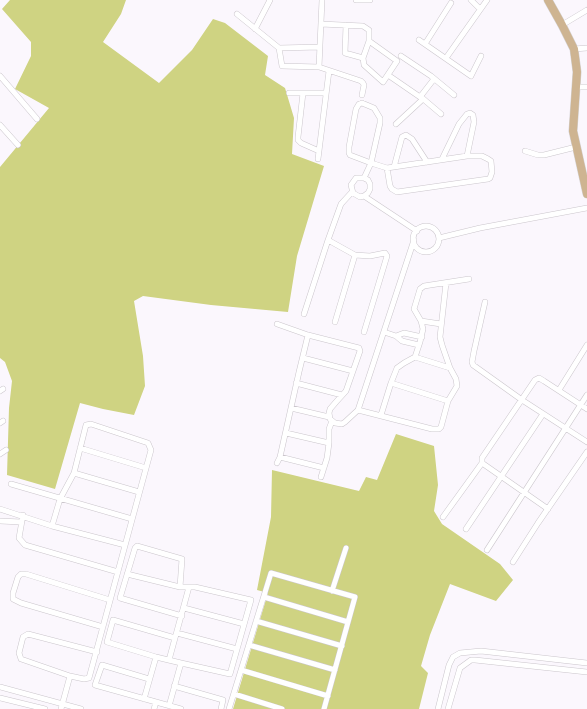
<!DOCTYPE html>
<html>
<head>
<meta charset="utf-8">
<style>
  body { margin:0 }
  canvas { display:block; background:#fbf7fd }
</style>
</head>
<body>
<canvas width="587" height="709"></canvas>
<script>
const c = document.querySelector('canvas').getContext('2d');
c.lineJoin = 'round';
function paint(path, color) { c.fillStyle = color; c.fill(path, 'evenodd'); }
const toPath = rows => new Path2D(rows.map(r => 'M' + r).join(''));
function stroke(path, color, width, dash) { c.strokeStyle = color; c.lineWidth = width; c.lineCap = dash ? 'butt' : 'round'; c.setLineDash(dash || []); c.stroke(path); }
paint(toPath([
  [10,0,126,0,121,14,103,42,159,83,192,50,213,19,225,23,268,56,265,75,285,88,294,118,292,154,324,166,297,256,288,312,211,305,143,296,134,301,143,356,145,386,134,415,103,409,80,403,55,489,7,475,9,408,12,381,5,362,0,358,0,167,49,108,15,89,31,56,31,42,2,9],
  [396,434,434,446,438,485,434,511,442,524,500,564,513,580,496,601,450,584,430,635,421,666,428,673,419,709,233,709,268,593,257,590,271,517,272,470,359,491,366,477,377,480]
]), '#cfd382');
const street = toPath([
  [356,0,370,0],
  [471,0,480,9],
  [237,14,279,48,282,66,319,67,361,81,363,83,364,85,362,95],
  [321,24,363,26,369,30,369,41,363,58],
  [346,25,345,53,363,58,364,65,383,82,397,61,369,41],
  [562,25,587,10],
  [255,29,270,0],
  [419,40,471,76,481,56],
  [425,44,451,3],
  [279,48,320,47],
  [574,49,587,48],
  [401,56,431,76,454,95],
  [446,58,487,0],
  [319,67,322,0],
  [388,75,420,97,434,79],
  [0,76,37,119],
  [576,87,587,87],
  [289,93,326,93],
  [303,93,298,137,298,140,301,143,319,151],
  [421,97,441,114],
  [362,103,374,108,380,118,380,123,371,163,350,155,349,153,349,147,356,109,359,104,362,103],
  [396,124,423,99],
  [0,125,18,145],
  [525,151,538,155,544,155,576,147],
  [318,159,329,71],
  [442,159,459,124,467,114,470,113,473,115,474,122,467,156],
  [394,167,402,137,406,135,412,139,427,162],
  [364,178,371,163,387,168,467,156,482,156,488,159,491,161,492,172,490,178,488,179,397,192,392,189,390,186,387,168],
  [364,196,368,193,370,189,370,184,368,180,364,178,356,178,351,185,353,193,360,197,364,196,417,231],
  '413 239a13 13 0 1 1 26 0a13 13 0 1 1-26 0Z',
  [439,238,480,228,587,208],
  [328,240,341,204,352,192],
  [485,302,474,351,472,362,473,365,522,400,587,442],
  [304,314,328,240,355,255,370,256,385,253,387,256,364,332],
  [421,321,441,324],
  [335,322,355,255],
  [277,324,308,335,359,348,360,351,346,391,336,402,330,409,329,413,330,419,335,423,342,424,345,422,358,410,414,240],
  [384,332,396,336,402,341,419,345],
  [396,336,404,333,422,337],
  [415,357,450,368],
  [303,358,353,371],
  [296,383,342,395],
  [391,383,397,368,404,363,415,357,420,342,423,329,421,321,414,309,420,289,424,286,469,279],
  [559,390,587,345],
  [0,391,3,389],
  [291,408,329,417],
  [358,410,432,429,439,429,441,427,448,401,457,386,456,379,450,368,442,345,440,337,446,283],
  [381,415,391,383,448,401],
  [0,423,3,421],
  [286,433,329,443,327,458,321,477],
  [329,443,329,429,332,421],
  [80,448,146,468],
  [0,454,6,450],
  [280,457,324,468],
  [277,463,280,457,299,372,308,335],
  [482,463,548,509],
  [74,473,139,492],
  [11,484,132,519],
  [0,509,52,526,125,545],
  [23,515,19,538,25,545,118,572],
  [443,517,482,463,482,458,535,380,539,378,544,381,587,409],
  [0,521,21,522],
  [52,526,60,499,74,473,86,425,91,424,148,443,151,450,89,678,84,679,70,676,61,709],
  [466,529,543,414],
  [487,550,587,395],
  [513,562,538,523,587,452],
  [127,574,180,587],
  [332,591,346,548],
  [264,597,348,622],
  [184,608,244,624],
  [256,621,342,646],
  [103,627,21,603,13,599,13,593,18,577,21,574,26,574,110,600],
  [177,633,237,649],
  [249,645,335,670],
  [169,660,189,587],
  [181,663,230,674,251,600,195,587,180,587,182,559,137,546,135,548,120,598,182,616],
  [241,670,328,696],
  [70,676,21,659,19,653,23,637,28,634,97,652],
  [149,679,102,665,95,685,156,702,154,709],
  [174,686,223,700,221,709],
  [0,687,81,709],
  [234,694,282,709],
  [0,698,45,709],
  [144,699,156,657],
  [156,702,181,709],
  [169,706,181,663,156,657,107,642,113,620,175,638],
  [229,709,271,573,355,597,324,709],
  [438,709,449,665,453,657,460,653,481,651,587,663],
  [448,709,460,668,471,660,475,660,587,672]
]);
const primary = toPath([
  [548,0,562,25,574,49,577,72,573,131,587,194]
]);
stroke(street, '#cbc6cc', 6);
stroke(primary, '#d5d4d5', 9);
stroke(street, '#fff', 5);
stroke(primary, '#ceb491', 8);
</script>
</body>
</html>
